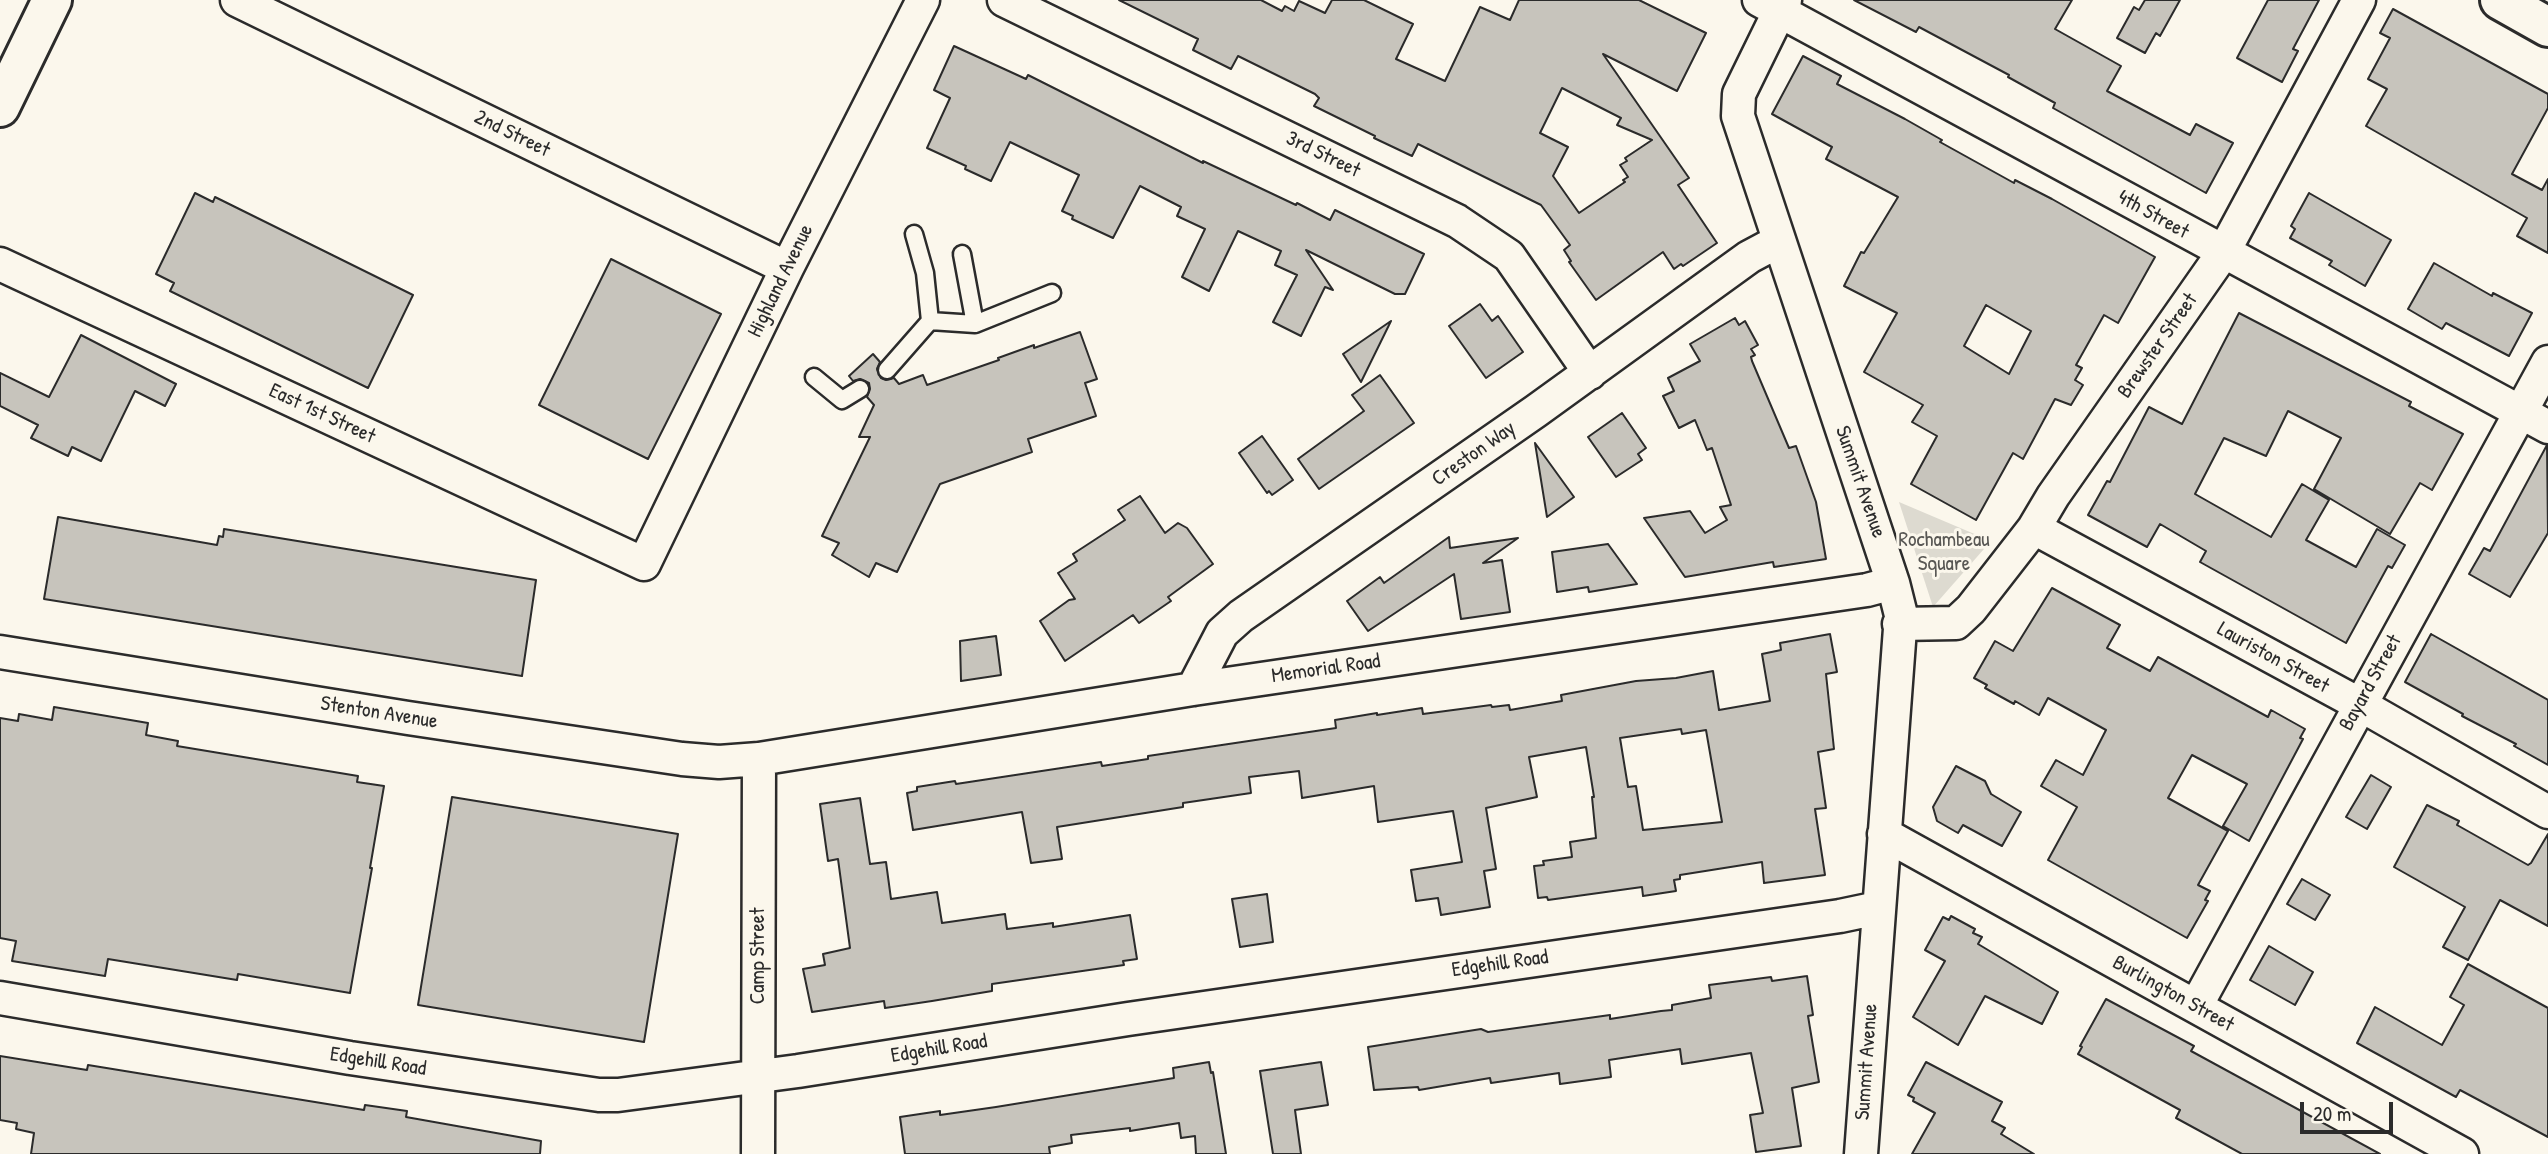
<!DOCTYPE html>
<html>
<head>
<meta charset="utf-8">
<style>
  body { margin:0 }
  #map { position:relative; width:2548px; height:1154px; overflow:hidden; background:#fbf7ec; font-family:"Patrick Hand",sans-serif }
  canvas { display:block }
  .scale { position:absolute; left:2300px; top:1102px; width:93px; height:32px; box-sizing:border-box; border:4px solid #2b2b2b; border-top:0; padding-left:9px; font-size:21px; line-height:24px; white-space:nowrap; color:#2b2b2b; -webkit-text-stroke:5px #fbf7ec; paint-order:stroke }
</style>
</head>
<body>
<div id="map">
<canvas width="2548" height="1154"></canvas>
<div class="scale">20 m</div>
</div>
<script>
const c = document.querySelector('canvas').getContext('2d');
c.lineJoin = 'round';
function paint(path, color) { c.fillStyle = color; c.fill(path, 'evenodd'); }
const toPath = rows => new Path2D(rows.map(r => 'M' + r).join(''));
function stroke(path, color, width, dash) { c.strokeStyle = color; c.lineWidth = width; c.lineCap = dash ? 'butt' : 'round'; c.setLineDash(dash || []); c.stroke(path); }
function drawText(font, color, halo, rows, align = 'center') {
  c.font = font + ' "Patrick Hand",sans-serif'; c.lineWidth = 6; c.setLineDash([]); c.textBaseline = 'middle'; c.strokeStyle = halo; c.fillStyle = color; for (const [text, x, y, turn = 0] of rows) {
    c.save(); c.translate(x, y); c.rotate((+turn || 0) * Math.PI / 180); c.textAlign = isNaN(turn) ? turn : align; if (halo) c.strokeText(text, 0, 0); c.fillText(text, 0, 0); c.restore();
  }
}
paint(toPath([
  [1899,502,1991,541,1933,607]
]), '#dddad0');
const building = toPath([
  [1119,0,1261,0,1282,11,1285,6,1294,11,1299,1,1325,13,1332,0,1364,0,1413,24,1396,59,1445,81,1480,7,1510,20,1519,0,1639,0,1706,33,1677,91,1603,54,1689,178,1678,185,1717,243,1683,266,1681,264,1674,269,1663,252,1596,300,1569,262,1571,261,1564,250,1570,245,1541,205,1418,144,1412,156,1374,138,1375,136,1314,106,1319,98,1315,94,1238,56,1231,69,1193,50,1198,39,1119,0],
  [1562,88,1621,118,1617,125,1652,140,1625,158,1627,161,1620,165,1628,177,1623,180,1625,182,1579,213,1553,176,1568,147,1540,133,1562,88],
  [1854,0,2072,0,2055,29,2121,66,2107,91,2190,135,2196,124,2233,143,2206,193,2053,108,2055,103,2008,77,2009,75,1919,27,1916,32,1854,0],
  [2145,0,2180,0,2160,36,2156,33,2145,53,2117,38,2134,7,2139,10,2145,0],
  [2268,0,2319,0,2293,49,2298,51,2282,82,2237,58,2268,0],
  [2393,9,2548,94,2548,108,2512,174,2542,190,2548,179,2548,253,2517,236,2527,218,2366,126,2387,89,2368,79,2390,38,2380,33,2393,9],
  [954,46,1026,79,1028,75,1203,163,1203,161,1296,205,1297,203,1330,220,1335,210,1424,254,1405,294,1395,294,1306,250,1333,290,1325,287,1301,336,1273,322,1297,275,1275,265,1281,251,1238,231,1209,291,1182,277,1205,229,1177,216,1181,207,1140,186,1113,238,1072,219,1073,216,1062,211,1079,175,1010,142,991,181,965,169,966,166,927,148,950,98,934,90,954,46],
  [1803,56,1841,76,1837,84,1905,119,1942,140,1940,142,2014,183,2015,180,2052,199,2155,257,2118,323,2104,315,2076,365,2082,368,2075,380,2083,385,2071,405,2055,399,2023,459,2013,453,1976,520,1911,484,1937,436,1912,422,1923,405,1864,372,1897,313,1844,286,1861,252,1864,253,1898,197,1826,159,1832,147,1772,114,1803,56],
  [1986,305,2031,331,2009,374,1964,346,1986,305],
  [195,193,213,202,215,197,413,295,368,388,170,291,174,283,156,274,195,193],
  [2309,193,2391,240,2365,286,2329,265,2332,261,2290,238,2295,229,2291,226,2309,193],
  [611,259,721,314,648,459,539,405,611,259],
  [2434,263,2492,296,2493,293,2532,313,2509,356,2446,323,2442,329,2408,309,2434,263],
  [1480,304,1492,321,1498,316,1523,352,1486,378,1449,326,1480,304],
  [2239,313,2411,402,2409,406,2463,434,2432,490,2420,483,2390,534,2314,489,2341,438,2288,411,2266,456,2224,438,2195,494,2271,537,2302,484,2329,500,2306,540,2356,567,2377,529,2405,545,2392,568,2388,566,2346,643,2200,562,2206,551,2160,524,2147,547,2088,515,2107,481,2110,482,2149,407,2182,424,2239,313],
  [1735,318,1739,325,1745,321,1758,345,1751,349,1755,355,1751,357,1752,361,1789,448,1796,446,1816,502,1826,559,1774,567,1773,562,1685,577,1644,518,1690,511,1705,533,1727,520,1720,507,1731,505,1712,448,1707,450,1695,420,1679,428,1663,396,1674,391,1668,378,1700,361,1690,344,1735,318],
  [1391,321,1361,382,1343,354,1391,321],
  [1080,332,1097,379,1085,383,1096,416,1028,439,1032,452,940,484,897,572,876,563,869,577,832,555,839,543,822,536,870,437,859,437,874,405,867,397,870,389,869,383,860,379,853,381,849,376,873,354,880,362,877,369,881,378,886,380,894,378,899,384,923,375,927,385,999,360,998,358,1034,345,1034,348,1080,332],
  [81,335,176,384,165,406,135,391,101,461,72,447,68,456,31,438,38,425,0,406,0,373,49,397,81,335],
  [1380,375,1414,423,1319,489,1298,459,1364,411,1352,395,1380,375],
  [1622,413,1646,448,1638,454,1642,460,1616,477,1588,437,1622,413],
  [1262,436,1293,480,1272,495,1269,491,1267,493,1239,453,1262,436],
  [1535,443,1574,497,1547,517,1535,443],
  [2547,445,2548,533,2510,597,2469,574,2484,548,2490,551,2547,445],
  [1140,496,1165,533,1178,523,1187,528,1213,564,1168,597,1171,601,1139,623,1133,615,1065,661,1040,621,1069,600,1075,599,1058,573,1077,561,1073,554,1125,520,1118,510,1140,496],
  [58,517,217,545,219,536,223,537,224,529,536,580,522,676,44,599,58,517],
  [1449,537,1450,548,1518,538,1483,563,1502,560,1510,612,1461,619,1454,574,1368,631,1347,601,1380,577,1384,583,1449,537],
  [1608,544,1637,584,1589,592,1588,587,1557,592,1552,552,1608,544],
  [2052,588,2120,625,2107,648,2150,671,2158,657,2268,717,2271,710,2305,729,2300,738,2303,739,2249,841,2223,826,2247,784,2192,755,2168,798,2228,831,2198,885,2210,891,2205,900,2208,901,2187,938,2048,860,2077,807,2041,786,2056,760,2083,775,2106,730,2048,698,2039,715,2015,701,2014,704,1985,688,1987,685,1974,678,1995,641,2013,651,2052,588],
  [1830,634,1837,672,1826,674,1834,749,1818,752,1826,808,1815,809,1825,875,1764,883,1762,862,1680,875,1680,879,1674,880,1676,891,1643,896,1642,887,1548,900,1547,897,1538,898,1534,866,1544,865,1543,861,1572,857,1570,842,1596,838,1592,797,1594,797,1586,747,1529,757,1537,797,1486,808,1496,869,1484,871,1490,907,1441,915,1438,898,1416,901,1411,870,1462,862,1453,811,1378,822,1374,786,1302,798,1299,771,1249,777,1251,793,1183,803,1183,807,1057,827,1062,859,1031,863,1022,812,913,830,907,793,917,791,917,787,955,781,956,784,1101,762,1102,766,1148,759,1148,756,1336,728,1335,720,1377,713,1377,715,1422,708,1423,714,1491,705,1492,707,1509,705,1510,710,1562,701,1561,695,1636,681,1676,678,1713,671,1719,710,1770,701,1762,654,1781,650,1780,643,1830,634],
  [1681,729,1682,734,1706,730,1722,822,1643,830,1636,786,1628,787,1620,738,1681,729],
  [2431,634,2548,700,2548,765,2514,746,2516,744,2462,716,2463,714,2405,682,2431,634],
  [996,636,1001,675,961,681,960,641,996,636],
  [54,707,148,723,146,735,178,741,177,746,358,776,357,782,384,786,370,868,372,868,350,993,238,974,237,980,108,959,105,976,12,961,16,941,0,938,0,718,18,721,19,714,52,720,54,707],
  [1956,766,1985,781,1991,794,2021,812,2002,846,1963,825,1958,833,1937,821,1933,807,1956,766],
  [2371,775,2391,787,2367,829,2346,817,2371,775],
  [452,797,678,834,644,1042,418,1005,452,797],
  [860,798,870,864,886,862,891,899,937,892,942,923,1005,914,1007,929,1053,923,1053,927,1130,915,1137,959,1123,961,1124,965,992,984,992,991,932,1001,885,1008,884,1001,812,1012,803,969,825,965,823,954,850,948,838,859,828,861,820,804,860,798],
  [2427,805,2459,821,2457,825,2528,865,2531,863,2548,834,2548,926,2500,900,2468,960,2443,947,2465,907,2394,867,2427,805],
  [2302,879,2330,895,2315,920,2287,904,2302,879],
  [1267,894,1273,942,1240,947,1232,899,1267,894],
  [1951,916,1975,929,1973,933,1982,937,1978,944,2058,992,2042,1024,1985,996,1958,1045,1913,1017,1945,961,1925,950,1943,917,1949,920,1951,916],
  [2269,946,2313,972,2295,1005,2250,980,2269,946],
  [2468,964,2548,1008,2548,1137,2460,1090,2456,1097,2357,1043,2375,1007,2442,1045,2464,1005,2450,997,2468,964],
  [1807,976,1813,1015,1808,1016,1819,1082,1792,1088,1801,1146,1756,1152,1750,1115,1763,1113,1751,1053,1682,1064,1680,1049,1609,1060,1611,1077,1560,1084,1559,1073,1491,1083,1490,1078,1419,1090,1418,1087,1374,1090,1368,1047,1481,1029,1488,1032,1610,1015,1610,1019,1661,1011,1672,1010,1672,1005,1711,998,1709,985,1771,977,1772,981,1807,976],
  [2106,999,2194,1046,2191,1051,2380,1154,2242,1154,2176,1118,2180,1110,2078,1054,2082,1047,2080,1046,2106,999],
  [0,1056,87,1070,88,1065,364,1110,365,1105,407,1111,406,1117,541,1141,540,1154,31,1154,34,1133,16,1129,17,1123,0,1120,0,1056],
  [1209,1062,1211,1073,1213,1072,1226,1154,1196,1154,1195,1136,1181,1138,1179,1123,1130,1131,1130,1128,1071,1135,1072,1143,1049,1147,1050,1154,905,1154,900,1117,940,1111,940,1115,996,1107,1174,1078,1173,1068,1209,1062],
  [1321,1062,1328,1105,1295,1110,1301,1154,1273,1154,1260,1071,1321,1062],
  [1926,1062,2002,1102,1992,1121,2005,1128,2001,1134,2034,1154,1912,1154,1935,1113,1913,1101,1914,1098,1908,1095,1926,1062]
]);
paint(building, '#c7c4bc');
stroke(building, '#2b2b2b', 2);
const service = toPath([
  [962,254,975,324],
  [930,321,975,324,1052,293],
  [887,370,930,321,925,273,914,234],
  [814,377,842,400,860,389]
]);
const minor = toPath([
  [237,0,787,268],
  [1004,0,1457,221,1509,256,1590,373],
  [1759,0,2548,427],
  [1785,0,1739,94,1738,116,1893,583,1901,615,1861,1154],
  [0,264,644,564,787,268,923,0],
  [2034,528,2359,704,2548,812],
  [1899,624,1956,623,1971,609,2034,528,2053,496,2223,253,2359,0],
  [0,652,408,718,682,759,719,762,759,759,1193,689,1867,590,1893,583],
  [1193,689,1222,633,1241,616,1536,411,1749,257,1779,241],
  [1884,834,2462,1154],
  [0,998,350,1058,599,1095,618,1095,798,1071,1128,1019,1840,916,1878,908],
  [2196,1006,2548,362],
  [758,1154,759,759]
]);
const tertiary = toPath([
  [2500,0,2548,27]
]);
const primary = toPath([
  [0,107,52,0]
]);
stroke(service, '#2b2b2b', 21);
stroke(minor, '#2b2b2b', 37);
stroke(tertiary, '#2b2b2b', 44);
stroke(primary, '#2b2b2b', 44);
stroke(service, '#fbf7ec', 16);
stroke(minor, '#fbf7ec', 32);
stroke(tertiary, '#fbf7ec', 38);
stroke(primary, '#fbf7ec', 38);
drawText('21px', '#2b2b2b', '#fbf7ec', [
  ["2nd Street",512,134,26],
  ["3rd Street",1323,155,26],
  ["4th Street",2153,215,29],
  ["Highland Avenue",781,281,-64],
  ["Brewster Street",2158,346,-55],
  ["East 1st Street",322,414,25],
  ["Creston Way",1474,454,-35],
  ["Summit Avenue",1860,482,71],
  ["Lauriston Street",2273,658,29],
  ["Memorial Road",1326,669,-8],
  ["Bayard Street",2371,683,-61],
  ["Stenton Avenue",379,713,9],
  ["Camp Street",758,956,-90],
  ["Edgehill Road",1500,964,-8],
  ["Burlington Street",2173,994,29],
  ["Edgehill Road",939,1049,-9],
  ["Edgehill Road",378,1062,9],
  ["Summit Avenue",1867,1062,-86]
]);
drawText('21px', '#585754', '#fbf7ec', [
  ["Rochambeau",1944,540],
  ["Square",1944,564]
]);
</script>
</body>
</html>
